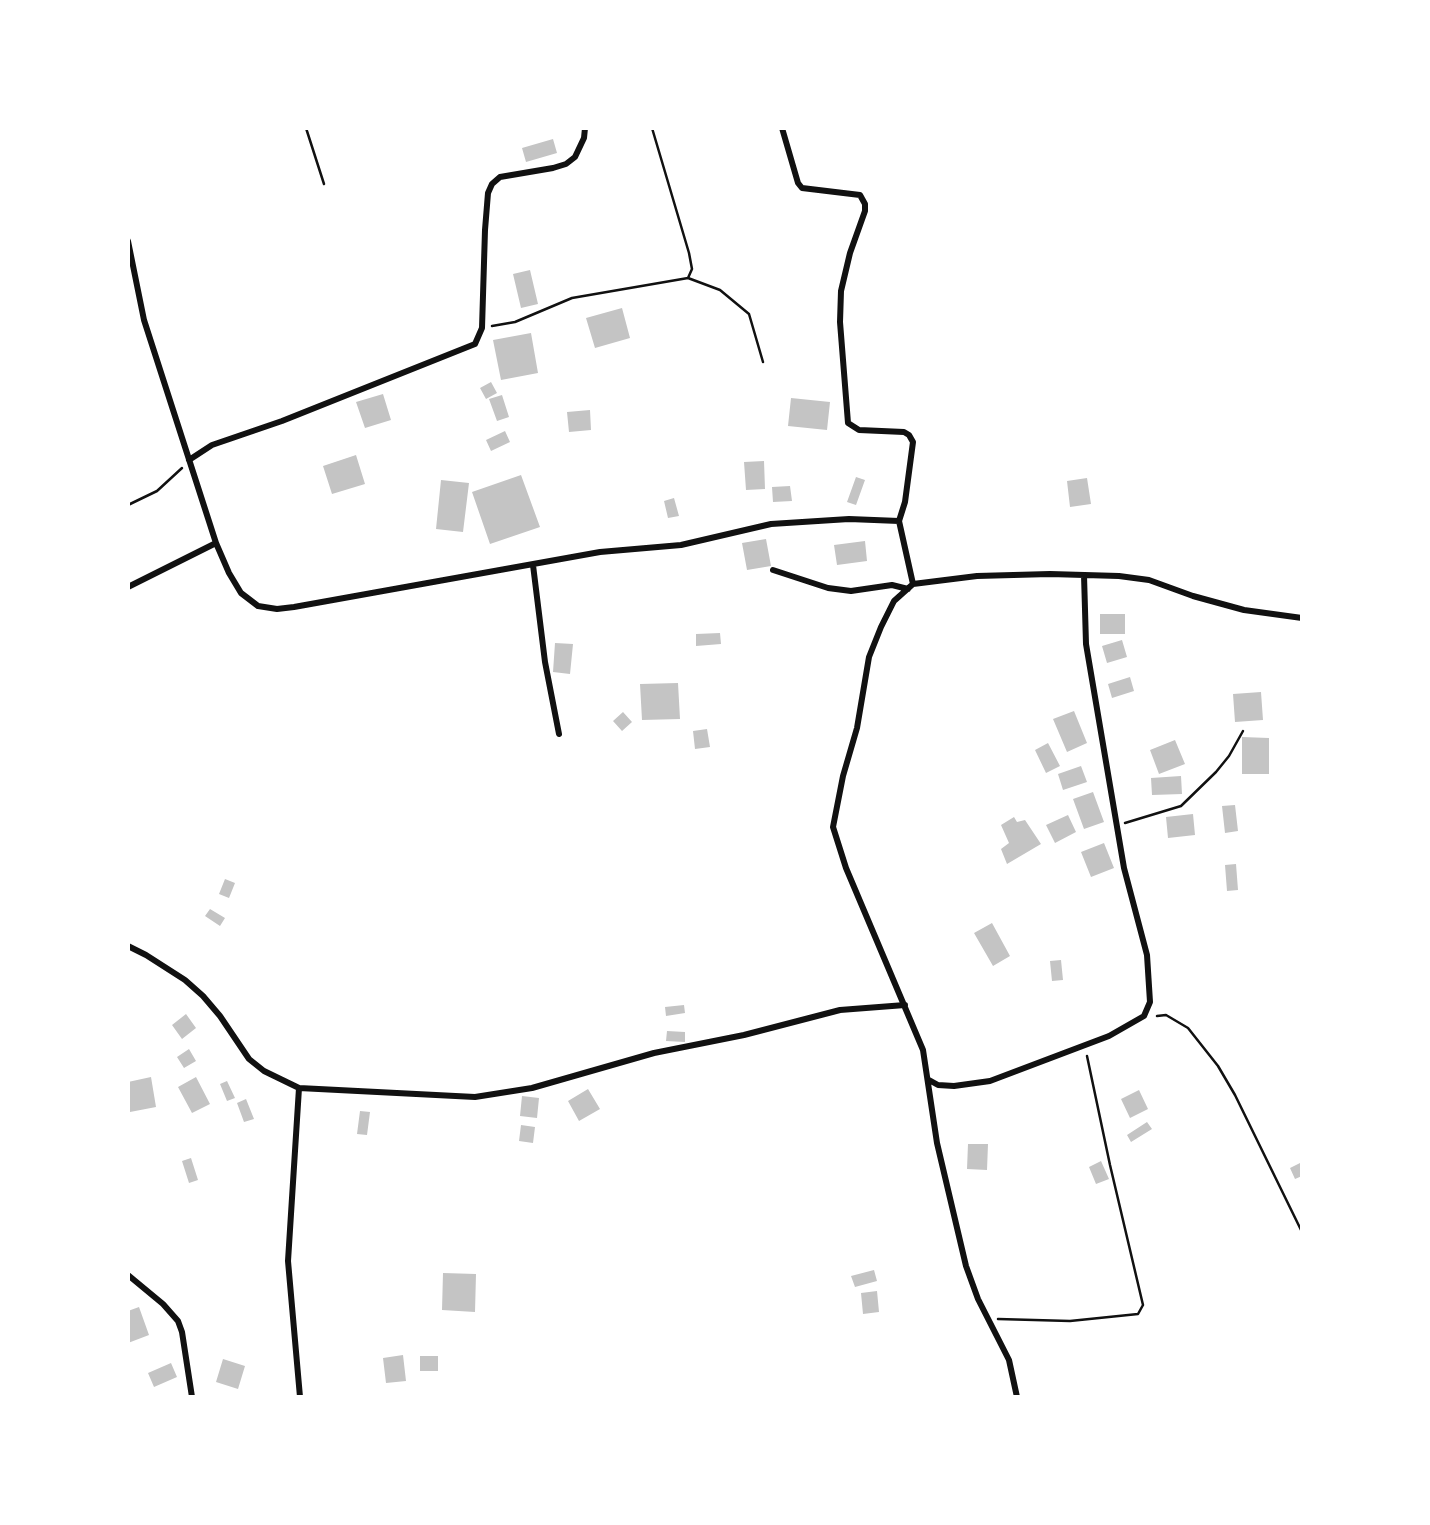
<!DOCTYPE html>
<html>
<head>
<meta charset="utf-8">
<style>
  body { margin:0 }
  #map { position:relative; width:1430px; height:1525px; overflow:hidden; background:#fff; font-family:"Golos Text",sans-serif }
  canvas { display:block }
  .frame { position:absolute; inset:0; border:130px solid #fff; pointer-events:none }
</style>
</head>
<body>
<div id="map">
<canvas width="1430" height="1525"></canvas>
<div class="frame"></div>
</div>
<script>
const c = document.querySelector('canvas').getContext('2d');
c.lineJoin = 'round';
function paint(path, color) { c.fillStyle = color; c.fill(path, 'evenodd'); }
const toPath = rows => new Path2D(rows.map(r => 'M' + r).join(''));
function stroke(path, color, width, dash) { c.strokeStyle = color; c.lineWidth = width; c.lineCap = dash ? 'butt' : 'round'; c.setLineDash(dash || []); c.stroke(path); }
paint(toPath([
  [553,139,557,153,526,162,522,148],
  [530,270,538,304,521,308,513,274],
  [622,308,630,338,595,348,586,318],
  [531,333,538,373,501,380,493,340],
  [491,382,497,393,486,399,480,388],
  [383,394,391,420,365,428,356,402],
  [502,395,509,417,497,421,489,399],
  [791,398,830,402,827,430,788,426],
  [590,410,591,430,569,432,567,412],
  [505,431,510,442,491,451,486,440],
  [356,455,365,484,332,494,323,466],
  [764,461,765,489,746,490,744,462],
  [521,475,540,527,490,544,472,492],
  [856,477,865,480,856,505,847,502],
  [1087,478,1091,504,1070,507,1067,481],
  [441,480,469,483,463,532,436,529],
  [790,486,792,501,773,502,772,487],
  [674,498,679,516,668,518,664,501],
  [766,539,771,566,747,570,742,543],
  [865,541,867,561,837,565,834,545],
  [1100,614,1125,614,1125,634,1100,634],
  [720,633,721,644,696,646,696,634],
  [1122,640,1127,657,1107,663,1102,646],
  [555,643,573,644,570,674,553,672],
  [1130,677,1134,691,1112,698,1108,684],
  [678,683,680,719,642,720,640,684],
  [1261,692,1263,720,1235,722,1233,694],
  [1074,711,1087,743,1067,752,1053,719],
  [623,712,632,722,622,731,613,721],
  [707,729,710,747,695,749,693,731],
  [1242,737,1269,738,1269,774,1242,774],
  [1175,740,1185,764,1159,774,1150,750],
  [1048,743,1060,766,1046,773,1035,750],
  [1081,766,1087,782,1063,790,1058,774],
  [1181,776,1182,794,1152,795,1151,778],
  [1093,792,1104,822,1084,829,1073,799],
  [1235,805,1238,831,1225,833,1222,806],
  [1193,814,1195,835,1168,838,1166,817],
  [1068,815,1076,832,1055,843,1046,825],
  [1014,817,1017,822,1025,820,1041,844,1007,864,1001,849,1009,843,1001,825],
  [1104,843,1114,868,1091,877,1081,852],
  [1236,864,1238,890,1227,891,1225,865],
  [225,879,235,883,229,898,219,894],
  [210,909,225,918,220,926,205,916],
  [992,923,1010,956,993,966,974,933],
  [1061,960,1063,980,1052,981,1050,961],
  [684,1005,685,1013,666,1016,665,1007],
  [186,1014,196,1028,182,1039,172,1025],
  [667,1031,685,1032,685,1042,666,1041],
  [189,1049,196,1061,184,1068,177,1057],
  [151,1077,156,1107,130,1112,128,1082],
  [196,1077,210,1104,192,1113,178,1087],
  [227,1081,235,1098,227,1101,220,1084],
  [588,1089,600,1109,579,1121,568,1101],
  [1139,1090,1148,1109,1130,1118,1121,1099],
  [522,1096,539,1098,537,1118,520,1116],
  [246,1099,254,1119,244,1122,237,1103],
  [360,1111,370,1112,367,1135,357,1134],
  [1147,1122,1152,1129,1131,1142,1127,1135],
  [521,1125,535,1127,533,1143,519,1141],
  [968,1144,988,1144,987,1170,967,1169],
  [191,1158,198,1180,189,1183,182,1161],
  [1101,1161,1109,1179,1096,1184,1089,1167],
  [1302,1162,1302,1176,1295,1179,1290,1168],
  [874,1270,877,1281,855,1287,851,1276],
  [443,1273,476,1274,475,1312,442,1310],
  [877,1291,879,1312,863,1314,861,1293],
  [139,1307,149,1335,128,1343,128,1311],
  [403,1355,406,1381,386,1383,383,1358],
  [420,1356,438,1356,438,1371,420,1371],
  [223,1359,245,1366,238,1389,216,1382],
  [171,1363,177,1377,154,1387,148,1373]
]), '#c4c4c4');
stroke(toPath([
  [306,128,324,184],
  [688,278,720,290,749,314,763,362],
  [492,326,515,322,572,298,688,278,692,269,689,253,652,128],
  [128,505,157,491,182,468],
  [1125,823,1181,806,1216,772,1229,756,1243,731],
  [1157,1016,1166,1015,1188,1028,1218,1066,1235,1095,1302,1232],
  [998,1319,1070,1321,1138,1314,1143,1305,1110,1165,1087,1056]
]), '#111', 2.5);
stroke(toPath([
  [782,128,798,183,802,188,860,195,865,204,865,211,850,253,841,291,840,322,848,423,859,430,904,432,909,435,913,442,905,502,899,521,913,584,894,601,881,627,869,657,857,728,843,776,833,827,846,868,923,1050,937,1143,966,1266,978,1299,1009,1360,1017,1397],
  [128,241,144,320,216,543,229,573,241,593,258,606,277,609,294,607,600,552,681,545,771,524,849,519,899,521],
  [189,460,212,445,282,421,475,344,482,328,485,230,488,193,492,184,500,177,553,168,566,164,575,157,584,138,585,128],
  [533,565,545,662,559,734],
  [773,570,828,588,851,591,892,585,908,589],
  [913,584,977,576,1050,574,1119,576,1149,580,1193,596,1244,610,1302,618],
  [128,587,216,543],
  [128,946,146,955,185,980,203,996,220,1016,249,1059,264,1071,299,1088,475,1097,532,1088,654,1053,744,1035,840,1010,905,1005],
  [929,1080,938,1085,954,1086,990,1081,1109,1036,1144,1016,1150,1002,1147,955,1124,868,1086,644,1084,575],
  [299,1088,288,1261,300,1397],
  [128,1275,163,1304,178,1321,182,1332,192,1397]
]), '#111', 6);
</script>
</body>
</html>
